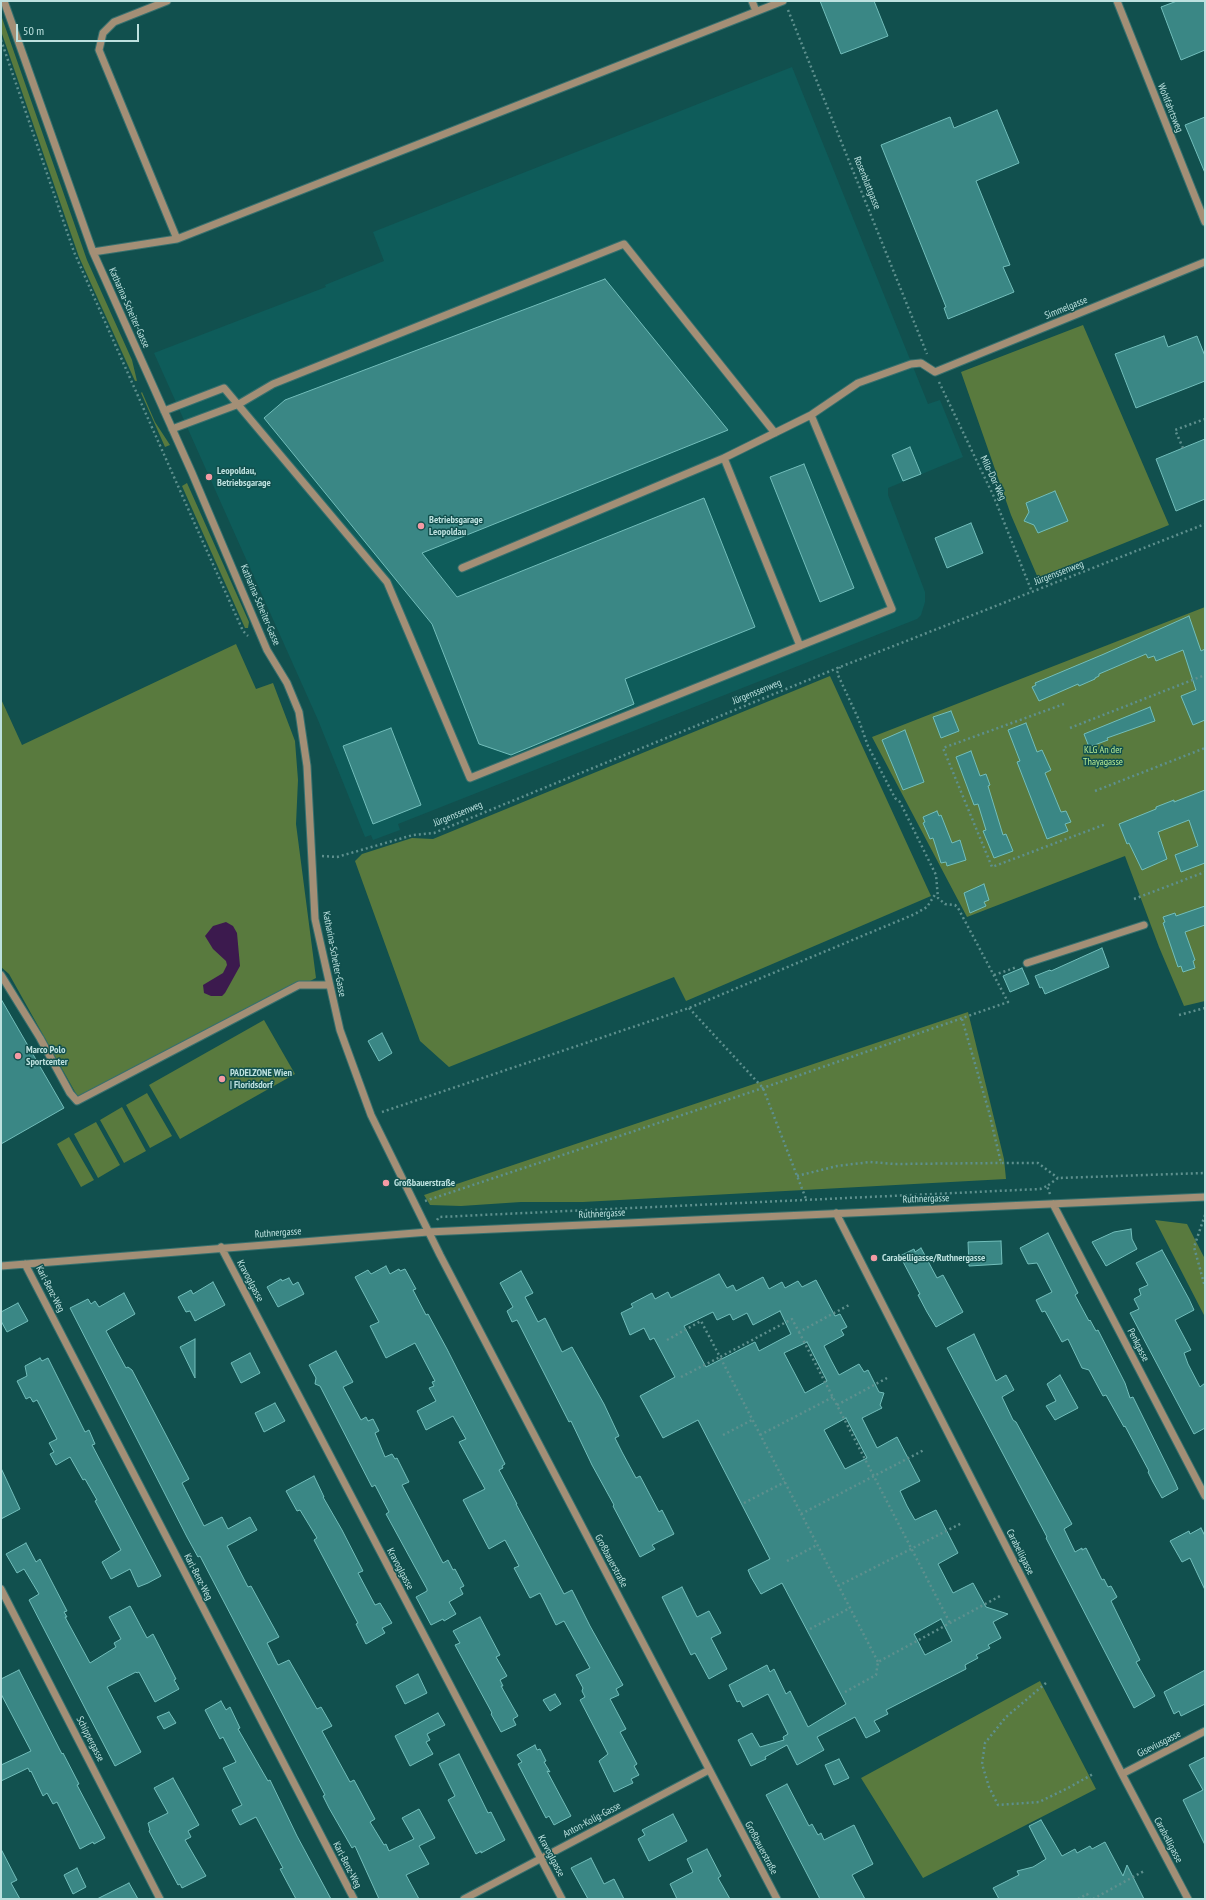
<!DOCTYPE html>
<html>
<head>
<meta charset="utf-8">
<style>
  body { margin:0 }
  #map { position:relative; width:1206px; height:1900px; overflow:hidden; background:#11504e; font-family:"PT Sans Narrow",sans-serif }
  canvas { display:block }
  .frame { position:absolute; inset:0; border:2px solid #bde1df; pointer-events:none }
  .scale { position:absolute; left:16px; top:24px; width:123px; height:18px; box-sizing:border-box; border:2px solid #bde1df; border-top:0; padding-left:5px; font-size:12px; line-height:14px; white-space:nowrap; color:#bde1df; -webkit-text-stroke:3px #11504e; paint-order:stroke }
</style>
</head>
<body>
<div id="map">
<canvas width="1206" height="1900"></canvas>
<div class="frame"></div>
<div class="scale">50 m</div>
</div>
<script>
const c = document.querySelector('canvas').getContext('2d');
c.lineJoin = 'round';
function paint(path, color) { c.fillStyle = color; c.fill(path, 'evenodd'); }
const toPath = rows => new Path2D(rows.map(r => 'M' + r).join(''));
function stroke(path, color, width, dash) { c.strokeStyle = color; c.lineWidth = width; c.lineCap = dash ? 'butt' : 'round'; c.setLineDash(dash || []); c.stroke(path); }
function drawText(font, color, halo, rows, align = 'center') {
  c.font = font + ' "PT Sans Narrow",sans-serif'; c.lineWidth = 3; c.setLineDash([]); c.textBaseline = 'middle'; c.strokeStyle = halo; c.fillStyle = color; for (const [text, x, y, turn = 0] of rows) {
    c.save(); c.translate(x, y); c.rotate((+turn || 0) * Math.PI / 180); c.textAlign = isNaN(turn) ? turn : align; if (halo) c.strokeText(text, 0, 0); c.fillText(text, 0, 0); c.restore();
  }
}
paint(toPath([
  [792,67,928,404,940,400,963,457,888,488,888,495,925,592,925,602,921,615,917,619,398,824,400,830,373,840,371,835,365,837,318,720,154,353,326,287,325,285,384,261,373,232]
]), '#0e5c5a');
paint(toPath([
  [1,15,87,260,132,360,137,381,135,381,79,257,1,31],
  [1083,325,1169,525,1038,578,1011,515,961,372],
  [142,392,155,422,170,445,165,447,141,393],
  [187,483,249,622,248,628,245,628,182,486],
  [1205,607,1205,1001,1184,1006,1159,947,1125,856,967,917,872,737],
  [236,644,256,689,273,683,295,741,298,780,296,824,316,978,79,1099,9,974,1,967,1,699,22,745],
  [830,676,931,896,686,1001,674,977,449,1067,420,1041,355,861,362,854,412,838,433,839],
  [968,1012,1004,1159,1006,1179,583,1202,521,1202,461,1206,430,1205,424,1195],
  [264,1020,295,1074,180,1139,149,1085],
  [147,1093,172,1136,150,1148,126,1105],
  [122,1107,146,1151,124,1163,100,1120],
  [96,1122,120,1165,98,1178,74,1134],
  [69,1137,94,1180,81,1187,57,1144],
  [1155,1220,1187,1224,1205,1259,1205,1317],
  [1040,1681,1096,1789,923,1878,861,1778]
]), '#597a3e');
paint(toPath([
  [226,922,233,926,237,933,240,966,225,993,222,996,211,996,204,993,203,985,223,973,227,965,226,961,213,949,205,936,213,926]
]), '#3c1a4e');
const building = toPath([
  [820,1,874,1,888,36,841,54,820,1],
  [1177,1,1205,1,1205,50,1181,60,1161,7,1177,1],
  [997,110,1019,163,976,181,1010,265,1003,267,1014,292,948,319,944,308,946,307,881,145,950,117,954,128,997,110],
  [1205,117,1205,173,1185,125,1205,117],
  [605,279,728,430,422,553,457,597,704,498,755,627,625,679,634,704,511,755,479,744,432,624,264,418,285,400,605,279],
  [1164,336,1168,347,1197,336,1205,356,1205,381,1136,408,1115,354,1164,336],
  [1205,439,1205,499,1176,511,1156,459,1205,439],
  [910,447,921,474,903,481,892,455,910,447],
  [804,464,854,588,820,602,770,477,804,464],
  [1055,491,1068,521,1038,533,1034,525,1024,521,1029,512,1026,503,1055,491],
  [971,523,983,553,947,568,935,538,971,523],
  [1189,616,1201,651,1205,649,1205,720,1193,725,1181,696,1196,690,1183,650,1156,661,1154,656,1148,658,1146,654,1099,674,1099,676,1095,678,1095,679,1079,686,1078,684,1039,701,1032,687,1036,685,1035,683,1104,654,1189,616],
  [1150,707,1155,721,1107,738,1108,740,1089,747,1084,734,1150,707],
  [951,711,959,731,941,738,933,717,951,711],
  [1026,723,1037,752,1042,750,1051,770,1045,773,1061,812,1066,811,1071,822,1065,824,1068,831,1047,839,1017,762,1020,761,1008,730,1026,723],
  [391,728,421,805,373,824,343,746,391,728],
  [905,730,924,782,903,790,882,740,905,730],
  [971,751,980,776,986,774,990,785,988,786,1003,835,1006,834,1013,851,994,858,983,831,986,830,978,804,974,805,956,757,971,751],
  [1205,790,1205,863,1181,872,1175,855,1198,846,1189,820,1158,832,1167,859,1142,870,1129,843,1127,844,1119,824,1156,809,1156,807,1174,800,1174,802,1205,790],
  [937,811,939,816,941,815,952,843,960,840,966,860,947,866,946,862,941,863,933,838,930,839,923,823,925,822,923,817,937,811],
  [984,884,989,900,984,902,986,906,970,913,964,893,984,884],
  [1205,906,1205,925,1185,932,1195,960,1193,961,1195,968,1183,972,1181,966,1178,967,1163,923,1165,922,1163,917,1175,913,1176,916,1205,906],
  [1102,948,1109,967,1045,994,1042,987,1040,988,1035,976,1050,970,1051,971,1102,948],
  [1022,968,1029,984,1010,992,1003,976,1022,968],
  [1,999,64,1108,1,1144,1,999],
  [382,1033,392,1053,379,1061,368,1041,382,1033],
  [1131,1229,1132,1239,1137,1249,1106,1266,1092,1242,1114,1232,1131,1229],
  [1048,1233,1078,1293,1075,1295,1089,1321,1090,1320,1096,1331,1098,1330,1125,1383,1130,1398,1133,1397,1175,1482,1178,1489,1162,1498,1153,1482,1148,1472,1149,1471,1125,1426,1124,1427,1106,1395,1103,1396,1089,1370,1082,1368,1068,1339,1062,1342,1045,1311,1042,1312,1036,1300,1052,1292,1037,1263,1028,1264,1020,1248,1048,1233],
  [1001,1241,1002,1264,969,1266,968,1242,1001,1241],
  [921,1248,937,1278,943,1275,963,1312,936,1327,927,1312,918,1295,920,1294,900,1256,914,1249,915,1252,921,1248],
  [1162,1250,1189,1299,1194,1310,1175,1320,1191,1350,1184,1353,1188,1364,1200,1387,1205,1383,1205,1428,1194,1434,1130,1313,1139,1309,1134,1299,1141,1295,1139,1289,1148,1285,1136,1263,1162,1250],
  [386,1266,390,1274,399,1269,400,1271,405,1269,416,1289,413,1290,426,1315,428,1314,447,1349,505,1464,502,1466,503,1468,499,1470,517,1504,516,1504,564,1594,572,1590,590,1626,623,1685,616,1689,619,1695,610,1699,626,1729,620,1732,637,1764,634,1766,639,1775,631,1779,633,1783,614,1792,599,1761,608,1754,580,1700,585,1697,582,1691,583,1688,576,1675,590,1668,564,1621,556,1625,540,1593,530,1598,514,1568,519,1566,505,1540,489,1549,463,1500,485,1489,459,1442,466,1439,453,1416,426,1430,419,1415,417,1411,436,1401,429,1388,434,1386,432,1382,435,1381,415,1343,386,1358,370,1326,379,1322,355,1277,368,1270,371,1274,386,1266],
  [521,1271,533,1293,525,1297,538,1322,545,1318,562,1352,572,1347,604,1404,619,1436,615,1438,622,1452,636,1478,640,1476,659,1512,662,1510,674,1534,652,1545,655,1549,640,1557,613,1506,614,1505,592,1465,571,1421,569,1422,517,1320,512,1322,507,1311,513,1307,500,1283,521,1271],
  [719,1274,727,1288,733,1285,736,1291,763,1277,769,1289,782,1282,785,1288,798,1281,802,1287,816,1280,835,1316,840,1314,847,1327,841,1330,844,1335,824,1346,831,1360,839,1375,859,1364,864,1372,868,1370,879,1392,884,1393,880,1405,882,1408,862,1418,877,1448,897,1437,920,1481,900,1491,907,1506,915,1520,936,1510,958,1553,938,1564,953,1593,973,1583,986,1607,1008,1614,993,1622,1001,1638,988,1645,990,1648,976,1655,978,1658,965,1665,966,1669,886,1710,888,1714,874,1721,880,1731,866,1738,855,1717,817,1737,824,1750,797,1765,787,1745,765,1757,766,1759,751,1766,738,1740,752,1733,760,1747,784,1740,783,1737,788,1734,768,1694,743,1707,740,1701,737,1702,729,1685,767,1665,770,1672,774,1669,786,1694,790,1691,808,1727,846,1704,782,1583,761,1594,751,1577,748,1570,770,1559,698,1420,663,1438,640,1396,675,1377,654,1338,650,1340,644,1328,630,1335,621,1313,633,1307,631,1304,652,1293,655,1299,668,1292,671,1298,719,1274],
  [780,1311,791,1334,759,1351,755,1342,706,1367,684,1326,713,1312,717,1320,730,1314,733,1320,747,1313,753,1325,780,1311],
  [807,1342,827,1381,805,1393,784,1353,807,1342],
  [846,1418,867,1458,845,1469,824,1430,846,1418],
  [941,1619,952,1641,925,1655,914,1634,941,1619],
  [289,1278,293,1285,298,1282,304,1294,278,1307,267,1287,281,1279,282,1281,289,1278],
  [213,1282,225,1305,195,1321,190,1311,186,1312,178,1297,191,1290,193,1294,213,1282],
  [124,1293,135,1314,106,1331,126,1368,128,1367,132,1370,189,1479,182,1483,204,1526,222,1517,228,1529,250,1517,257,1530,227,1546,248,1587,251,1586,279,1637,267,1643,278,1665,289,1660,317,1709,321,1707,332,1726,322,1731,350,1782,354,1780,375,1819,370,1822,384,1845,386,1844,389,1851,414,1839,402,1818,419,1809,435,1838,419,1846,429,1864,406,1875,419,1899,379,1899,355,1846,352,1848,329,1808,323,1796,325,1795,200,1556,198,1557,187,1537,70,1308,88,1299,91,1304,95,1301,99,1307,124,1293],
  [18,1303,28,1321,7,1332,1,1321,1,1312,18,1303],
  [974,1334,996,1381,1006,1375,1014,1390,1002,1397,1013,1420,1016,1422,1072,1524,1064,1529,1075,1552,1082,1548,1082,1550,1086,1548,1102,1580,1104,1579,1108,1587,1111,1586,1117,1597,1111,1601,1140,1660,1136,1662,1155,1696,1134,1708,1046,1538,1047,1537,1038,1520,947,1348,974,1334],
  [195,1339,195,1378,180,1347,195,1339],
  [336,1351,353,1382,343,1387,361,1420,366,1417,368,1421,373,1419,379,1431,375,1433,385,1457,392,1454,395,1459,397,1458,409,1482,402,1485,443,1563,448,1560,453,1570,455,1569,464,1586,460,1588,463,1594,449,1602,456,1614,444,1621,443,1619,431,1625,416,1597,427,1591,427,1589,386,1514,389,1512,375,1485,372,1487,320,1386,315,1384,316,1378,309,1365,336,1351],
  [250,1353,260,1373,241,1383,231,1363,250,1353],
  [40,1358,42,1361,48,1358,85,1432,89,1430,95,1444,92,1445,161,1576,148,1583,138,1587,130,1569,111,1579,102,1562,121,1550,95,1501,97,1500,85,1479,83,1480,70,1457,56,1465,50,1454,54,1452,49,1443,57,1439,37,1400,33,1402,30,1397,26,1399,17,1381,27,1376,25,1366,40,1358],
  [1060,1375,1078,1408,1055,1420,1046,1406,1056,1401,1047,1384,1060,1375],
  [275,1403,285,1421,264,1432,255,1413,275,1403],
  [1,1468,20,1509,1,1519,1,1468],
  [314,1476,324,1497,323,1497,342,1530,363,1571,358,1573,375,1605,380,1603,392,1623,382,1628,385,1633,366,1644,356,1624,358,1623,314,1540,317,1538,300,1510,297,1511,286,1491,314,1476],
  [1201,1528,1205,1536,1205,1590,1190,1558,1182,1562,1170,1541,1189,1531,1190,1534,1201,1528],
  [26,1543,36,1562,40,1559,67,1611,64,1612,67,1617,65,1617,90,1663,116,1647,114,1643,121,1639,109,1617,130,1606,147,1638,153,1634,176,1679,174,1680,179,1689,155,1702,139,1672,137,1673,136,1672,107,1687,141,1752,115,1766,29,1600,39,1594,24,1569,17,1573,6,1554,26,1543],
  [682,1587,697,1617,709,1611,721,1633,711,1638,727,1669,709,1679,695,1653,691,1655,662,1597,682,1587],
  [480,1617,500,1655,496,1657,507,1676,500,1680,503,1686,501,1686,518,1716,513,1719,516,1725,501,1732,491,1714,492,1713,455,1645,460,1643,453,1631,480,1617],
  [19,1670,62,1754,63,1753,79,1784,77,1785,105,1838,94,1844,93,1842,80,1849,57,1802,53,1804,47,1793,43,1796,31,1771,30,1772,28,1768,1,1781,1,1765,31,1751,1,1694,1,1679,19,1670],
  [1205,1670,1205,1704,1181,1716,1179,1711,1174,1714,1164,1692,1205,1670],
  [418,1674,427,1693,405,1704,396,1686,418,1674],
  [555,1694,561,1704,550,1711,543,1700,555,1694],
  [221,1701,226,1710,230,1707,240,1728,238,1729,268,1781,270,1780,297,1836,331,1899,296,1899,280,1869,283,1868,256,1817,240,1825,232,1810,242,1805,223,1768,236,1762,223,1737,220,1739,205,1710,221,1701],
  [169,1712,176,1723,164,1729,157,1717,169,1712],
  [438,1713,445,1725,427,1734,430,1740,426,1742,433,1754,410,1766,395,1736,438,1713],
  [535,1745,537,1750,540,1749,546,1761,544,1762,550,1772,547,1771,571,1816,554,1825,549,1816,546,1818,518,1764,522,1762,517,1755,535,1745],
  [459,1754,488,1813,491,1812,505,1840,481,1853,481,1851,476,1854,448,1800,455,1796,439,1764,459,1754],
  [1205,1757,1205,1845,1183,1800,1203,1790,1189,1765,1205,1757],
  [839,1759,849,1778,834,1785,825,1765,839,1759],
  [173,1778,199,1825,188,1831,191,1837,185,1840,206,1876,182,1888,180,1884,178,1885,149,1831,150,1830,148,1823,168,1813,154,1788,173,1778],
  [787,1784,809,1826,812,1824,818,1835,821,1833,824,1840,854,1825,873,1864,852,1875,865,1899,820,1899,766,1795,787,1784],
  [673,1814,687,1841,649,1861,638,1839,645,1835,642,1830,673,1814],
  [1041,1820,1062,1856,1075,1849,1077,1853,1090,1846,1092,1849,1105,1842,1123,1876,1127,1865,1144,1899,999,1899,993,1888,1019,1875,1017,1871,1033,1867,1046,1859,1029,1826,1041,1820],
  [1,1849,17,1880,11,1883,20,1899,1,1899,1,1849],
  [707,1849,721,1876,718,1878,730,1899,677,1899,670,1884,693,1872,687,1859,707,1849],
  [591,1858,604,1884,614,1879,624,1899,588,1899,571,1868,591,1858],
  [77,1868,86,1887,73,1894,64,1875,77,1868],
  [129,1883,138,1899,97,1899,129,1883]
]);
paint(building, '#3a8785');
stroke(building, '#72bebb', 1);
const minor = toPath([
  [4,1,93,252,192,473,267,650,287,683,299,712,307,766,315,919,340,1030,371,1115,440,1255,777,1899],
  [167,1,114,22,103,33,99,50,177,239,783,1],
  [752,1,756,11],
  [1117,1,1205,222],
  [93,252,177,239],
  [164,411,224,388,387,582,470,778,892,609,811,415],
  [172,429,239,404,273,384,624,244,775,433],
  [724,458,800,646],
  [462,568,724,458,811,415,858,383,911,364,921,363,935,372,1205,262],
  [1027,963,1144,925],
  [1,975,40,1038,70,1093,77,1101,299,985,328,985],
  [1053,1204,1205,1496],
  [836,1213,1122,1774,1188,1899],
  [221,1247,562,1899],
  [25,1264,354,1899],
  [1,1266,428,1232,1205,1197],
  [1,1589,160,1899],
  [1122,1774,1205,1731],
  [464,1899,709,1770]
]);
stroke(minor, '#37706e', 9);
stroke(toPath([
  [788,10,927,354],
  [1,40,74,252,198,531,243,631,248,636],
  [939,382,994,497,1032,592],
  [1183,448,1175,430,1205,419],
  [1064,704,943,748,992,867,1106,824],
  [1070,728,1205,675],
  [1095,791,1205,748],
  [322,856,337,857,413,835,434,833,840,667,1205,524],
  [1134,899,1205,872],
  [994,975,1017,967],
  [689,1008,763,1088,806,1199],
  [1179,1015,1205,1008],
  [962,1019,989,1112,1001,1163,1038,1163,1058,1178],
  [382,1112,689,1008,915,914,927,907,936,893],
  [797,1176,837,1166,870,1162,895,1164,1001,1163],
  [1050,1194,1047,1186,1058,1178,1205,1173],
  [425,1201,763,1088,1008,1002,958,908,955,905,945,904,938,898,936,875,900,802,895,798,868,746,858,718,837,673,840,667],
  [1205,1215,1194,1247,1205,1287],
  [437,1220,439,1217,1040,1189,1047,1186],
  [799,1332,950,1623],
  [667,1340,701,1321,720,1357,792,1319,799,1332,849,1305],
  [681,1377,720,1357,878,1662],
  [837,1405,887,1378],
  [723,1435,752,1420],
  [760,1435,833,1397],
  [744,1503,785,1482],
  [801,1514,924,1450],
  [787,1561,817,1545],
  [838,1586,962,1523],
  [810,1629,850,1608],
  [1046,1683,1006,1717,985,1743,982,1764,989,1787,998,1805,1039,1802,1068,1788,1093,1774],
  [845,1692,876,1675,878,1662,1000,1596],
  [1078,1899,1087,1894,1090,1899],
  [1093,1899,1144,1871]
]), '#5e908e', 2.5, [2, 3]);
stroke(minor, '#a38f76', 7);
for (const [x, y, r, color] of [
  [209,477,4,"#f49aa4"],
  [421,526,4,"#f49aa4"],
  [18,1056,4,"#f49aa4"],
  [222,1079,4,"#f49aa4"],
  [386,1183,4,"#f49aa4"],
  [874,1258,4,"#f49aa4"]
]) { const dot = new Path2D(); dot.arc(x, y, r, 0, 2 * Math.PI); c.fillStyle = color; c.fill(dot); stroke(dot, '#11504e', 1.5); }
drawText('10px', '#bde1df', '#11504e', [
  ["Wohlfahrtsweg",1170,108,68],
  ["Rosenblattgasse",867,183,68],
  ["Katharina-Scheiter-Gasse",129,308,66],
  ["Simmelgasse",1066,308,-22],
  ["Milo-Dor-Weg",993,478,65],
  ["Jürgenssenweg",1059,573,-21],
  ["Katharina-Scheiter-Gasse",260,605,67],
  ["Jürgenssenweg",757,692,-22],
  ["Jürgenssenweg",458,814,-22],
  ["Katharina-Scheiter-Gasse",334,954,79],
  ["Ruthnergasse",926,1199,-2],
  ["Ruthnergasse",602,1214,-3],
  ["Ruthnergasse",278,1233,-4],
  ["Kravoglgasse",250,1281,62],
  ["Karl-Benz-Weg",50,1289,63],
  ["Penkgasse",1138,1345,63],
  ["Carabelligasse",1020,1552,63],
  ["Großbauerstraße",611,1561,62],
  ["Kravoglgasse",400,1569,62],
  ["Karl-Benz-Weg",198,1577,63],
  ["Schippergasse",90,1739,63],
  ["Giseviusgasse",1159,1744,-27],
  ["Anton-Kolig-Gasse",592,1820,-28],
  ["Carabelligasse",1168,1840,62],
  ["Großbauerstraße",761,1848,62],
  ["Kravoglgasse",551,1856,62],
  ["Karl-Benz-Weg",347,1865,63]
]);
drawText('bold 10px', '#bde1df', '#11504e', [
  ["Leopoldau,",217,471],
  ["Betriebsgarage",217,483],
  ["Betriebsgarage",429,520],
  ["Leopoldau",429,532],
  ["Marco Polo",26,1050],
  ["Sportcenter",26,1062],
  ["PADELZONE Wien",230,1073],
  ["| Floridsdorf",230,1085],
  ["Großbauerstraße",394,1183],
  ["Carabelligasse/Ruthnergasse",882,1258]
], 'left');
drawText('10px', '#b9eb93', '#11504e', [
  ["KLG An der",1103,750],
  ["Thayagasse",1103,762]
]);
</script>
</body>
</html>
